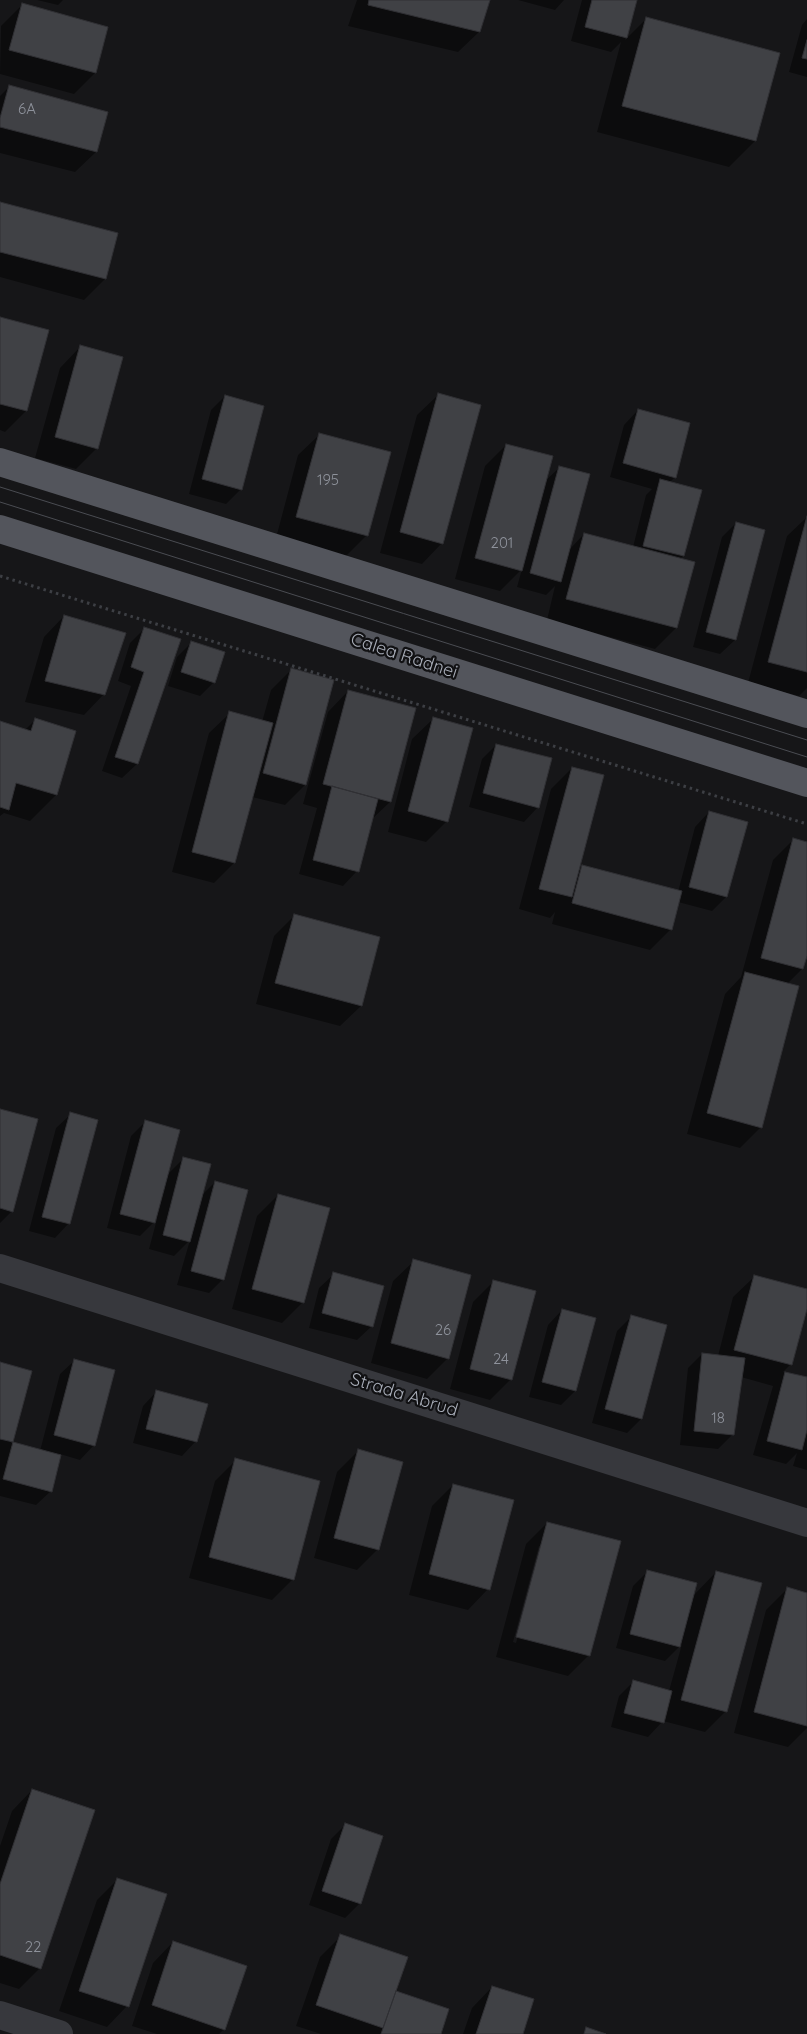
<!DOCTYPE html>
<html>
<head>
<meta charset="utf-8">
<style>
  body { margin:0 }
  canvas { display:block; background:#161618 }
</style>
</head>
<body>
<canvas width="807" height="2034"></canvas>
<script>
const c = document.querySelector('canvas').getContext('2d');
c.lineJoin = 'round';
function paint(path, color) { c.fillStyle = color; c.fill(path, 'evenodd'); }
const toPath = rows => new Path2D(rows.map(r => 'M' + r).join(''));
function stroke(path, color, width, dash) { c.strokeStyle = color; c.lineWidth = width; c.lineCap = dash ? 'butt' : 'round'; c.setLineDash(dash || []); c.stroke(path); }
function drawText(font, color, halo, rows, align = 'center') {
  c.font = font + ' Quicksand,sans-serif'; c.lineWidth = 4.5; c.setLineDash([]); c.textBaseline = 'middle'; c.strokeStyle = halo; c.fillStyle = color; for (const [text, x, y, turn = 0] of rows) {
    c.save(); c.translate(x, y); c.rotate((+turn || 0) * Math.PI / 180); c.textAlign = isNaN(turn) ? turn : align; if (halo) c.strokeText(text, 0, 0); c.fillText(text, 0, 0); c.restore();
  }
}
paint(toPath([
  [37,0,63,0,58,5],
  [357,0,489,0,479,32,458,52,348,26],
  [518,0,564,0,555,10],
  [582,0,636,0,625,40,647,18,755,141,729,167,597,132,621,42,611,52,571,41],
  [22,5,107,28,95,73,74,94,0,74,1,26],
  [807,19,807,77,789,72,802,25],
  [9,87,96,152,75,172,0,153,0,96],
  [0,203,117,234,105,279,84,300,0,277],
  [0,318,47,331,26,411,5,432,0,430],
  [80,347,97,448,76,469,35,458,60,368],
  [438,395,442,543,422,564,380,553,417,415],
  [225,396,241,489,226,504,189,494,211,410],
  [638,410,675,477,669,483,700,491,683,556,679,559,693,563,676,628,655,649,547,620,555,586,546,595,517,587,522,569,500,591,455,579,485,466,506,445,544,482,560,467,569,550,584,534,633,547,646,495,652,489,610,477,624,425],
  [319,435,367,535,346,556,276,538,298,455],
  [807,517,807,688,799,696,748,683,787,536],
  [736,523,764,531,735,640,720,654,693,647,722,537],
  [64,616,104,694,84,715,25,702,44,637],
  [145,628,179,640,137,764,122,778,102,771,131,686,118,681,130,643],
  [192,642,214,682,200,696,168,686,177,657],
  [291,670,305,785,285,805,252,797,234,863,214,883,172,872,209,733,230,713,262,722,271,690],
  [348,691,390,802,371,820,357,871,343,886,299,874,317,808,303,804,328,712],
  [433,719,447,821,426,842,388,832,412,739],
  [35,720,56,795,30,821,4,813,0,816,0,723,25,730],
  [496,745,538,807,524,822,469,807,482,759],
  [572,768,577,872,583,867,678,892,695,827,709,812,746,822,726,897,712,911,678,902,671,929,650,950,552,924,555,912,550,918,519,909,551,789],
  [794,839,807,843,807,951,802,969,787,984,761,1127,740,1148,687,1134,725,994,741,977,773,860],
  [294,916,361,1006,340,1026,256,1004,274,936],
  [0,1110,12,1211,0,1223],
  [71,1114,69,1223,55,1238,29,1231,56,1128],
  [145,1122,167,1175,184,1158,200,1197,215,1182,223,1279,209,1293,177,1285,190,1240,174,1256,149,1249,157,1219,140,1236,107,1228,131,1136],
  [278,1195,303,1302,282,1323,232,1309,257,1216],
  [414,1261,448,1358,427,1379,371,1363,393,1281],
  [334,1274,372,1326,357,1340,309,1328,319,1288],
  [754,1277,807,1291,807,1304,791,1364,783,1372,807,1379,807,1470,793,1466,797,1453,786,1464,753,1455,773,1386,741,1377,733,1434,718,1449,680,1445,688,1368,702,1354,718,1356,733,1297],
  [494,1281,511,1379,490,1400,450,1389,473,1302],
  [562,1310,575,1391,561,1405,529,1397,548,1325],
  [631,1317,641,1419,627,1433,592,1423,617,1331],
  [75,1360,94,1445,80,1460,60,1454,51,1491,36,1505,0,1496,0,1363,31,1371,11,1443,40,1451,60,1374],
  [157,1391,196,1441,182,1456,133,1443,143,1406],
  [358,1451,378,1549,357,1570,314,1558,337,1472],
  [236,1460,293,1579,272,1600,189,1578,215,1481],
  [453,1485,488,1589,468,1610,409,1595,432,1506],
  [547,1523,589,1655,568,1676,496,1657,526,1544],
  [539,1546,542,1546,516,1643,513,1642],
  [648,1571,693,1596,716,1572,726,1711,705,1732,663,1721,648,1737,611,1727,619,1696,633,1682,669,1691,682,1644,665,1661,616,1648,633,1586],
  [787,1589,807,1594,807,1728,788,1747,734,1733,766,1610],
  [32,1790,40,1968,19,1989,0,1983,0,1846,12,1811],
  [345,1825,360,1903,345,1918,309,1905,331,1839],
  [118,1879,127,2006,107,2027,59,2011,97,1900],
  [341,1936,394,1991,439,2034,321,2034,296,2026,320,1957],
  [173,1942,224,2029,219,2034,157,2034,132,2026,153,1963],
  [492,1987,521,2034,463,2034,472,2008]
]), '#0007');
const building = toPath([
  [369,0,490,0,480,32,368,5,369,0],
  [592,0,637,0,627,38,585,27,592,0],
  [22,3,108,27,96,73,9,50,22,3],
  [646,17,780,53,756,141,622,106,646,17],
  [807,40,807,59,802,58,807,40],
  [9,85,108,112,97,152,0,127,0,118,9,85],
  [0,202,118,233,106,279,0,252,0,202],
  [0,317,49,330,27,411,0,404,0,317],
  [80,345,123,357,98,449,55,437,80,345],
  [438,393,481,405,443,544,400,532,438,393],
  [225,395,264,406,242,490,202,479,225,395],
  [638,409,690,423,676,478,623,463,638,409],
  [319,433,391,452,368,536,296,517,319,433],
  [506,444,553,456,522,571,475,558,506,444],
  [559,466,590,474,561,582,530,573,559,466],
  [660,479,702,490,684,556,643,546,660,479],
  [807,516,807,672,768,662,807,516],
  [736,522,765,530,736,640,706,632,736,522],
  [584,533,695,562,677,628,566,599,584,533],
  [64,615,126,633,105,695,45,681,64,615],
  [144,627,181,639,138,764,115,757,144,672,131,667,144,627],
  [191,641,225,652,215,683,181,672,191,641],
  [291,668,334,680,306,785,263,773,291,668],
  [348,690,416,708,391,802,323,784,348,690],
  [229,711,273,723,235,863,192,852,229,711],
  [433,717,473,728,448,822,408,811,433,717],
  [35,718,76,731,57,795,16,783,9,810,0,807,0,721,31,731,35,718],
  [496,744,552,758,539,808,483,793,496,744],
  [572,767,604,775,572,897,539,889,572,767],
  [332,786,378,799,359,872,313,860,332,786],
  [709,811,748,822,727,897,689,887,709,811],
  [793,838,807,842,807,956,803,969,761,958,793,838],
  [582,865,682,891,672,930,572,903,582,865],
  [294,914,380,937,362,1006,275,983,294,914],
  [745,972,799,986,762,1128,707,1113,745,972],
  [0,1109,38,1119,13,1212,0,1208,0,1109],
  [70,1112,98,1120,70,1224,42,1217,70,1112],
  [145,1120,180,1130,155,1223,120,1214,145,1120],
  [183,1157,211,1164,190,1242,163,1235,183,1157],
  [215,1181,248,1190,224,1280,191,1271,215,1181],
  [278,1194,330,1208,304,1303,252,1289,278,1194],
  [413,1259,471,1275,449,1359,391,1343,413,1259],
  [333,1272,384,1286,373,1327,322,1313,333,1272],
  [754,1275,807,1289,807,1309,792,1365,734,1350,754,1275],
  [493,1280,536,1291,512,1380,470,1369,493,1280],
  [562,1309,596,1318,576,1391,542,1382,562,1309],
  [631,1315,667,1325,642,1419,605,1409,631,1315],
  [702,1353,745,1358,734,1435,694,1431,702,1353],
  [74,1359,115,1370,95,1446,54,1435,74,1359],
  [0,1362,32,1371,13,1442,0,1439,0,1362],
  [785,1372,807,1377,807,1430,802,1450,767,1441,785,1372],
  [156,1390,208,1404,197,1442,146,1429,156,1390],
  [13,1442,61,1455,52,1492,3,1479,13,1442],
  [358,1449,403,1462,379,1550,334,1538,358,1449],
  [235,1458,320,1481,294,1580,209,1557,235,1458],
  [453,1484,514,1500,490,1590,429,1574,453,1484],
  [547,1522,621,1541,590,1656,516,1637,547,1522],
  [647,1570,697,1583,680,1647,630,1634,647,1570],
  [716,1571,762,1583,727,1712,681,1700,716,1571],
  [787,1587,807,1593,807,1726,754,1712,787,1587],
  [633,1680,672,1691,664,1723,624,1713,633,1680],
  [32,1789,95,1810,41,1969,0,1955,0,1884,32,1789],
  [345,1823,383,1836,361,1904,322,1891,345,1823],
  [117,1878,167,1894,129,2007,79,1991,117,1878],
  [340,1934,408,1957,383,2028,316,2005,340,1934],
  [173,1941,247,1966,225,2030,152,2005,173,1941],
  [492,1986,534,1999,523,2034,476,2034,492,1986],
  [396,1991,449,2009,441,2034,381,2034,396,1991],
  [586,2027,606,2034,584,2034,586,2027]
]);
paint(building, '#404145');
stroke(building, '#303034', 1);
stroke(toPath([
  [0,576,807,824]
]), '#3d3f44', 3, [2.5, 4]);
stroke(toPath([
  [0,1268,807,1523],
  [0,2015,59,2034]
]), '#37383d', 28);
stroke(toPath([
  [0,462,807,714],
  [0,529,807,783]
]), '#53555c', 28);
stroke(toPath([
  [0,487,807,740],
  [0,502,807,757]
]), '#4a4c52', 1);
drawText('15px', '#8e929b', null, [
  ["6A",27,109],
  ["195",328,480],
  ["201",502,543],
  ["26",443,1330],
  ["24",501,1359],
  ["18",718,1418],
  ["22",33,1947]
]);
drawText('18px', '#a8adb8', '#111113', [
  ["Calea Radnei",404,656,18],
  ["Strada Abrud",404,1395,17]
]);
</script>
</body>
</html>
